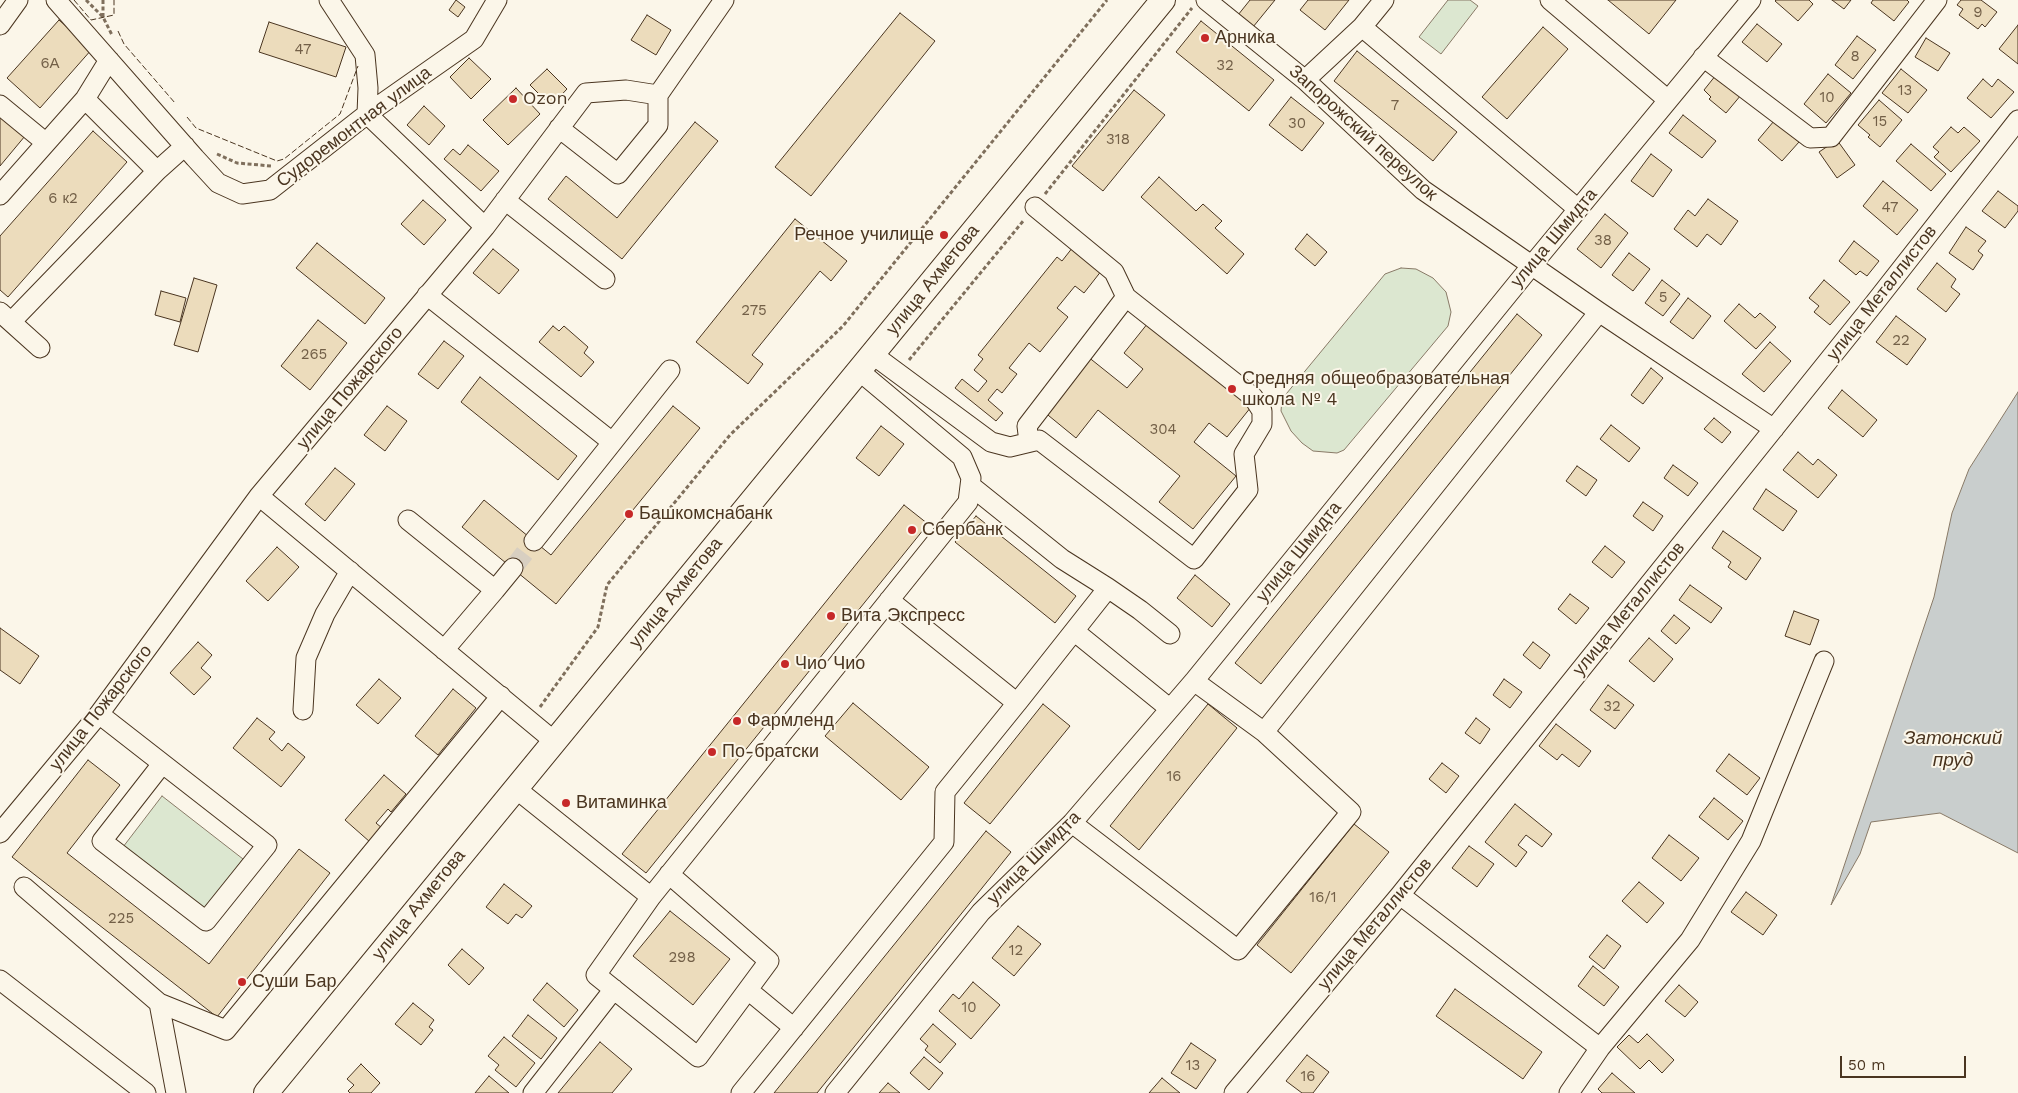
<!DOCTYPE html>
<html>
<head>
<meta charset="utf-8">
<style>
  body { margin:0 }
  #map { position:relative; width:2018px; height:1093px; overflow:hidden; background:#fbf6e9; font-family:"Work Sans",sans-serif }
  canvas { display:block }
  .scale { position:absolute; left:1840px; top:1056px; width:126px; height:22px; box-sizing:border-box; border:2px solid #4a3520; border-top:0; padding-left:6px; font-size:15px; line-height:18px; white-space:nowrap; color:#4a3520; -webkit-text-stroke:4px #fbf6e9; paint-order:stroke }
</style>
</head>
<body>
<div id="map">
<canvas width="2018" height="1093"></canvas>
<div class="scale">50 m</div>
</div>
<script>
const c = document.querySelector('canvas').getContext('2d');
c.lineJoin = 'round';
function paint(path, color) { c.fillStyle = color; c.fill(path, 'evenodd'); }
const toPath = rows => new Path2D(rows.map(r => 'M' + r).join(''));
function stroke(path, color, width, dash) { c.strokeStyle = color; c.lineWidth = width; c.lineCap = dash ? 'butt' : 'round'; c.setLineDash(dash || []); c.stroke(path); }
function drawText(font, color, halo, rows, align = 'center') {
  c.font = font + ' "Work Sans",sans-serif'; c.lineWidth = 4; c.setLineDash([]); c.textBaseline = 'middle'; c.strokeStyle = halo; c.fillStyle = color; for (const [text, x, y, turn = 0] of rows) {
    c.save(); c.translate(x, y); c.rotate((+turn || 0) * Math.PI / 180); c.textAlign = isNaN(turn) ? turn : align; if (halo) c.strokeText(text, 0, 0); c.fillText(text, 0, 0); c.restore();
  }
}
const green = toPath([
  [1448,0,1470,0,1478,6,1441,54,1419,37,1448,0],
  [1401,268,1416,269,1433,278,1446,292,1451,312,1448,326,1344,450,1337,453,1313,451,1302,443,1291,431,1281,411,1282,399,1385,274,1401,268],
  [162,796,243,859,205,910,123,847,162,796]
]);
paint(green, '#dce7d0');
stroke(green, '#887966', 1);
const water = toPath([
  [2018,392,2018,853,1940,813,1871,822,1860,854,1831,905,1934,597,1952,513,1969,469,2018,392]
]);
paint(water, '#c9cecd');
stroke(water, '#887966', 1);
const building = toPath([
  [456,0,465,7,458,17,449,10,456,0],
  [1250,0,1275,0,1253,27,1238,15,1250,0],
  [1308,0,1349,0,1325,30,1300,10,1308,0],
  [1608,0,1676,0,1649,34,1608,0],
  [1776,0,1809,0,1813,4,1798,21,1775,1,1776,0],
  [1832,0,1851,0,1844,9,1832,0],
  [1873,0,1907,0,1909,2,1894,21,1871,3,1873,0],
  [1961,0,1981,0,1997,12,1985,27,1982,24,1978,29,1959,15,1963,9,1957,5,1961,0],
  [900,13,935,41,811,196,775,167,900,13],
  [647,15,671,30,656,55,631,40,647,15],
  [59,20,92,49,40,108,7,78,59,20],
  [1201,21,1274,80,1249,111,1176,52,1201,21],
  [269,22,346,47,336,77,259,52,269,22],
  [1757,24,1782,44,1767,62,1742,42,1757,24],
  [2018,25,2018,64,1999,49,2018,25],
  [1543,27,1568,49,1507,119,1482,97,1543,27],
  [1857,36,1876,50,1853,79,1835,65,1857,36],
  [1926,38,1950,53,1938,71,1915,57,1926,38],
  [1357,51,1457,132,1433,161,1334,81,1357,51],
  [469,58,491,79,471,99,450,77,469,58],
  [547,69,567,89,551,106,530,85,547,69],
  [1901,69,1927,90,1908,113,1882,93,1901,69],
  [1828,74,1851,93,1826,123,1804,104,1828,74],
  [1716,75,1741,95,1726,113,1709,99,1711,97,1704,90,1716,75],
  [1983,79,1992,87,1998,79,2014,92,1991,118,1967,98,1983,79],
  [516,88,540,114,508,145,483,120,516,88],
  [1134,90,1165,115,1103,191,1072,166,1134,90],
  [1291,97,1324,123,1302,151,1269,125,1291,97],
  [1879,100,1902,120,1880,147,1868,137,1870,135,1858,125,1879,100],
  [424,106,445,126,429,145,407,125,424,106],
  [0,114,25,136,0,166,0,114],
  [1683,115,1716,141,1702,158,1669,133,1683,115],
  [1774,121,1799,142,1782,161,1758,140,1774,121],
  [695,122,718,141,622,259,548,199,566,176,617,218,695,122],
  [1951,127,1958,133,1964,127,1980,141,1951,172,1934,157,1939,152,1933,147,1951,127],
  [93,131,127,162,8,297,0,290,0,236,93,131],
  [1837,140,1855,165,1837,178,1819,152,1837,140],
  [1911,144,1946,174,1931,191,1896,161,1911,144],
  [468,145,499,171,481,191,444,159,453,149,460,155,468,145],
  [1651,154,1672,170,1653,197,1631,181,1651,154],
  [1159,177,1196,211,1203,204,1222,221,1215,228,1244,254,1227,274,1141,197,1159,177],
  [1883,181,1918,210,1897,235,1863,206,1883,181],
  [1998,191,2018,206,2018,211,2005,228,1982,211,1998,191],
  [1708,199,1738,221,1721,245,1707,234,1697,247,1674,229,1688,210,1695,216,1708,199],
  [423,200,446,220,424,245,401,224,423,200],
  [1605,214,1628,233,1601,268,1577,249,1605,214],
  [795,219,847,261,831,281,820,271,752,355,763,364,748,384,696,342,795,219],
  [1966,227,1986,241,1978,251,1983,255,1973,270,1949,253,1966,227],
  [1307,234,1327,252,1315,266,1295,249,1307,234],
  [1854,241,1879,261,1867,276,1860,271,1856,275,1839,261,1854,241],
  [317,243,385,298,365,324,296,268,317,243],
  [1073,247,1102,270,1084,293,1075,286,1057,308,1068,317,1040,352,1029,343,1009,368,1017,374,1002,393,997,389,988,400,1003,413,996,421,955,388,962,379,978,392,987,381,974,370,983,359,978,355,1057,257,1062,261,1073,247],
  [493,249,519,270,499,294,473,273,493,249],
  [1629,253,1650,269,1633,291,1612,275,1629,253],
  [1937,263,1956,279,1951,287,1960,294,1946,312,1917,289,1937,263],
  [194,278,217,285,198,352,174,345,194,278],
  [1662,280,1680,294,1663,316,1645,303,1662,280],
  [1824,280,1850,302,1830,325,1814,312,1819,306,1809,298,1824,280],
  [161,291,186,298,180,322,155,315,161,291],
  [1688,298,1711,316,1693,339,1670,322,1688,298],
  [1739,304,1755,318,1760,313,1776,327,1756,349,1724,321,1739,304],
  [1517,314,1542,335,1261,684,1235,663,1517,314],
  [1896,316,1926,339,1907,365,1876,342,1896,316],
  [318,320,347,343,310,390,281,366,318,320],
  [1148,323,1251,407,1227,437,1209,423,1194,442,1236,476,1193,529,1159,502,1180,476,1098,410,1076,438,1043,411,1087,356,1127,388,1143,369,1124,353,1148,323],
  [553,326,559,331,564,326,588,347,584,353,594,362,581,377,539,342,553,326],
  [444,341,464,356,438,389,418,374,444,341],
  [1770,342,1791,361,1764,392,1742,374,1770,342],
  [1651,368,1663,378,1643,404,1631,395,1651,368],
  [480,377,577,456,558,480,461,402,480,377],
  [1842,390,1877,420,1863,437,1828,408,1842,390],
  [387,406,407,421,385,451,364,435,387,406],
  [673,406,700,428,556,604,462,527,484,500,551,555,673,406],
  [1714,418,1731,432,1722,443,1704,429,1714,418],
  [1611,425,1640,448,1629,462,1600,439,1611,425],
  [881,426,904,444,879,476,856,458,881,426],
  [1798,452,1813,465,1818,459,1837,475,1818,498,1783,470,1798,452],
  [1673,465,1698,483,1688,496,1664,478,1673,465],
  [1577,466,1597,480,1586,496,1566,481,1577,466],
  [335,468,355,484,325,521,305,504,335,468],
  [1766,489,1797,511,1783,531,1753,509,1766,489],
  [1643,502,1663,516,1653,531,1633,516,1643,502],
  [904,505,928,524,646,873,622,854,904,505],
  [976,516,1076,596,1055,623,955,542,976,516],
  [1723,531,1761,558,1746,580,1728,567,1731,562,1712,548,1723,531],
  [1605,546,1625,562,1612,578,1592,562,1605,546],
  [277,547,299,567,268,601,246,581,277,547],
  [1195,575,1230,604,1212,627,1177,598,1195,575],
  [1690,585,1722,608,1711,623,1679,600,1690,585],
  [1570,594,1589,608,1576,624,1558,609,1570,594],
  [1794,611,1819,620,1810,645,1785,636,1794,611],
  [1674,615,1690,628,1676,644,1661,631,1674,615],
  [0,628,39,656,20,684,0,670,0,628],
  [1649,638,1673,659,1654,682,1629,661,1649,638],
  [198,642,212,655,201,668,211,677,194,695,170,673,198,642],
  [1533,642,1550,655,1540,669,1523,655,1533,642],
  [379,679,401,698,378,724,356,705,379,679],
  [1504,679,1522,692,1510,708,1493,695,1504,679],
  [1608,685,1634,705,1615,729,1590,710,1608,685],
  [453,689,476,708,438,755,415,736,453,689],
  [853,703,929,767,901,800,825,736,853,703],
  [1043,704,1070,726,990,824,964,803,1043,704],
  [1208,704,1237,728,1139,850,1110,826,1208,704],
  [257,718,275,732,269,739,282,751,288,743,305,757,281,787,233,748,257,718],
  [1476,718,1490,729,1480,744,1465,733,1476,718],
  [1556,724,1591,751,1579,767,1562,754,1557,760,1539,746,1556,724],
  [1729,754,1760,778,1747,795,1716,771,1729,754],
  [88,760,120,785,67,853,209,964,299,849,330,873,217,1017,12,857,88,760],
  [1442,763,1459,776,1446,793,1429,779,1442,763],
  [384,775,406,794,391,812,388,809,376,823,382,828,370,842,345,820,384,775],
  [1714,798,1743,821,1728,840,1699,817,1714,798],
  [1515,804,1552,834,1542,847,1526,835,1518,845,1527,852,1516,867,1485,842,1515,804],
  [1354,824,1389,852,1291,973,1257,945,1354,824],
  [986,831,1011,852,817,1093,774,1093,986,831],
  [1669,835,1699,858,1681,881,1652,858,1669,835],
  [1469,846,1494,864,1477,887,1452,868,1469,846],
  [1639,882,1664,903,1647,923,1622,901,1639,882],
  [504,884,532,906,522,918,516,914,508,924,486,907,504,884],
  [1746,892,1777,915,1763,935,1731,912,1746,892],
  [670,911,730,959,693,1005,633,956,670,911],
  [1018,926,1041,944,1014,976,992,958,1018,926],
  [1607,935,1621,946,1604,969,1589,957,1607,935],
  [462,949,484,968,469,985,448,965,462,949],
  [1593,966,1619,987,1604,1006,1578,986,1593,966],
  [973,982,1000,1005,971,1039,939,1011,953,994,959,999,973,982],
  [547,983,578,1010,564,1027,533,1000,547,983],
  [1679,985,1698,1002,1685,1017,1665,1001,1679,985],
  [1455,989,1542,1052,1523,1079,1436,1016,1455,989],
  [413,1003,434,1020,429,1027,433,1030,421,1045,395,1024,413,1003],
  [528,1015,557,1038,541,1059,512,1036,528,1015],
  [933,1024,956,1044,940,1063,925,1050,928,1046,920,1039,933,1024],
  [1647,1034,1674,1060,1662,1073,1649,1060,1640,1069,1617,1047,1629,1035,1638,1043,1647,1034],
  [504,1037,535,1063,516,1087,495,1070,499,1065,488,1056,504,1037],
  [600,1042,632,1069,612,1093,558,1093,600,1042],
  [1191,1043,1216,1060,1196,1089,1171,1073,1191,1043],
  [1307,1055,1329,1072,1313,1093,1302,1093,1286,1081,1307,1055],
  [924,1057,943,1073,929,1090,910,1073,924,1057],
  [361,1064,380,1083,371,1093,350,1093,348,1091,354,1085,347,1079,361,1064],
  [1612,1073,1635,1093,1602,1093,1598,1089,1612,1073],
  [489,1076,509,1093,475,1093,489,1076],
  [1162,1078,1180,1093,1149,1093,1162,1078],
  [888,1083,900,1093,879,1093,888,1083]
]);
paint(building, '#ecdcbc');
stroke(building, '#4a3520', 1);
stroke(toPath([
  [513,568,534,541]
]), '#d8cfc1', 19, [19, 9]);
const minor = toPath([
  [56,0,195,158,218,183,242,194,270,190,367,114,474,39,497,0],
  [329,0,365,55,368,88,367,114,485,227],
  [1206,0,1305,80,1423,190,1599,312,1774,429],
  [1384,0,1362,27,1578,209],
  [1550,0,1668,100],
  [0,25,18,0],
  [1703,57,1810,138,1831,137,1937,0],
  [1305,80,1362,27],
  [85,99,157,171],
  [0,105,45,142],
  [559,128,618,174,658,125,658,95],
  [0,195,85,99,109,60],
  [505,200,605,279],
  [427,295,612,442],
  [0,312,40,348],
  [11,322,157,171,185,146],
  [872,354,991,442,1010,447,1039,440,1194,559,1248,490,1244,454,1262,424,1262,411,1253,397,1126,297,1114,272,1035,207],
  [1029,442,1027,426,1126,297],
  [971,486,1062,559,1108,588,1074,631],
  [259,496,554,741],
  [408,520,495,590,444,650],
  [534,541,670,370],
  [1108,588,1140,610,1170,634],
  [495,590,513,568],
  [889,600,1017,703,1074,631,1169,708],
  [303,710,306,658,325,614,350,571],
  [99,714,267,845,206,921,102,841,162,764],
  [1264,732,1599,312],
  [515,788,651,897,968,502,971,478,962,457,858,370],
  [1072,823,1238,950,1351,812,1264,732,1194,681],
  [0,833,99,714,259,496,485,227,586,93,626,90,658,95,724,0],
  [24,887,159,1003,176,1093],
  [1400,895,1600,1048],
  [651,897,596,975,698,1057,769,961,669,874],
  [0,980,146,1093],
  [748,990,794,1028],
  [159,1003,226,1030,501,696],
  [533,1093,614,989],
  [741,1093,944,842,945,792,1017,703],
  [835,1093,981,912,1072,823,1194,681,1532,265,1751,0],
  [1234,1093,1400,895,1873,305,2018,120],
  [1569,1093,1600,1048,1690,940,1751,841,1824,661]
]);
const major = toPath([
  [266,1093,1163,0]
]);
stroke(minor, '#4a3520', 21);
stroke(major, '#4a3520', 26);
stroke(toPath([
  [86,0,103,17,112,35],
  [103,17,103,0],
  [217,154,237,163,271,166],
  [1045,194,1192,8],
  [909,360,1024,220],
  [540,707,598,627,607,585,730,435,843,326,1107,0]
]), '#7f6f5c', 3, [4, 2.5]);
stroke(minor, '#fbf6e9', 19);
stroke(major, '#fbf6e9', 24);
stroke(toPath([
  [74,0,91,20,114,15,114,0],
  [118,31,124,44,175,103],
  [187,117,196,128,277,161,284,159,340,114,358,66]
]), '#4a3520', 1, [6, 2.5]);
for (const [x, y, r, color] of [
  [1205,38,5,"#c62828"],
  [513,99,5,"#c62828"],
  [944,235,5,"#c62828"],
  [1232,389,5,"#c62828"],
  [629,514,5,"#c62828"],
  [912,530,5,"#c62828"],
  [831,616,5,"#c62828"],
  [785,664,5,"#c62828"],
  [737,721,5,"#c62828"],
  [712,752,5,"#c62828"],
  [566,803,5,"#c62828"],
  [242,982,5,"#c62828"]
]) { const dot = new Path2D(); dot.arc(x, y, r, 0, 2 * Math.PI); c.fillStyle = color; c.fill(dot); stroke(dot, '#fbf6e9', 2); }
drawText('15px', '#725f47', null, [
  ["9",1978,13],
  ["47",303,50],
  ["8",1855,57],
  ["6А",50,64],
  ["32",1225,66],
  ["13",1905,91],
  ["10",1827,98],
  ["7",1395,106],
  ["15",1880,122],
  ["30",1297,124],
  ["318",1118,140],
  ["6 к2",63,199],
  ["47",1890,208],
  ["38",1603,241],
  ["5",1663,298],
  ["275",754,311],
  ["22",1901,341],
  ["265",314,355],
  ["304",1163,430],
  ["32",1612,707],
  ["16",1174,777],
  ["16/1",1323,898],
  ["225",121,919],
  ["12",1016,951],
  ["298",682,958],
  ["10",969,1008],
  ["13",1193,1066],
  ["16",1308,1077]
]);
drawText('18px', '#4a3520', '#fbf6e9', [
  ["Арника",1215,38],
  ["Ozon",523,99],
  ["Речное училище",934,235,"right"],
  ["Средняя общеобразовательная",1242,379],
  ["школа № 4",1242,400],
  ["Башкомснабанк",639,514],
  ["Сбербанк",922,530],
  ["Вита Экспресс",841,616],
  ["Чио Чио",795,664],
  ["Фармленд",747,721],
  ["По-братски",722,752],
  ["Витаминка",576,803],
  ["Суши Бар",252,982]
], 'left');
drawText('18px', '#4a3520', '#fbf6e9', [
  ["Судоремонтная улица",354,127,-37],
  ["Запорожский переулок",1363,133,42],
  ["улица Шмидта",1554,238,-50],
  ["улица Ахметова",933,280,-51],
  ["улица Металлистов",1882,293,-52],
  ["улица Пожарского",350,388,-50],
  ["улица Шмидта",1299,552,-51],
  ["улица Ахметова",676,593,-51],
  ["улица Металлистов",1629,609,-51],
  ["улица Пожарского",101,708,-52],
  ["улица Шмидта",1034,858,-45],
  ["улица Ахметова",419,905,-51],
  ["улица Металлистов",1375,924,-50]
]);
drawText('italic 19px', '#4a3520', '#fbf6e9', [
  ["Затонский",1953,738],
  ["пруд",1953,760]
]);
</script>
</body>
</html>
